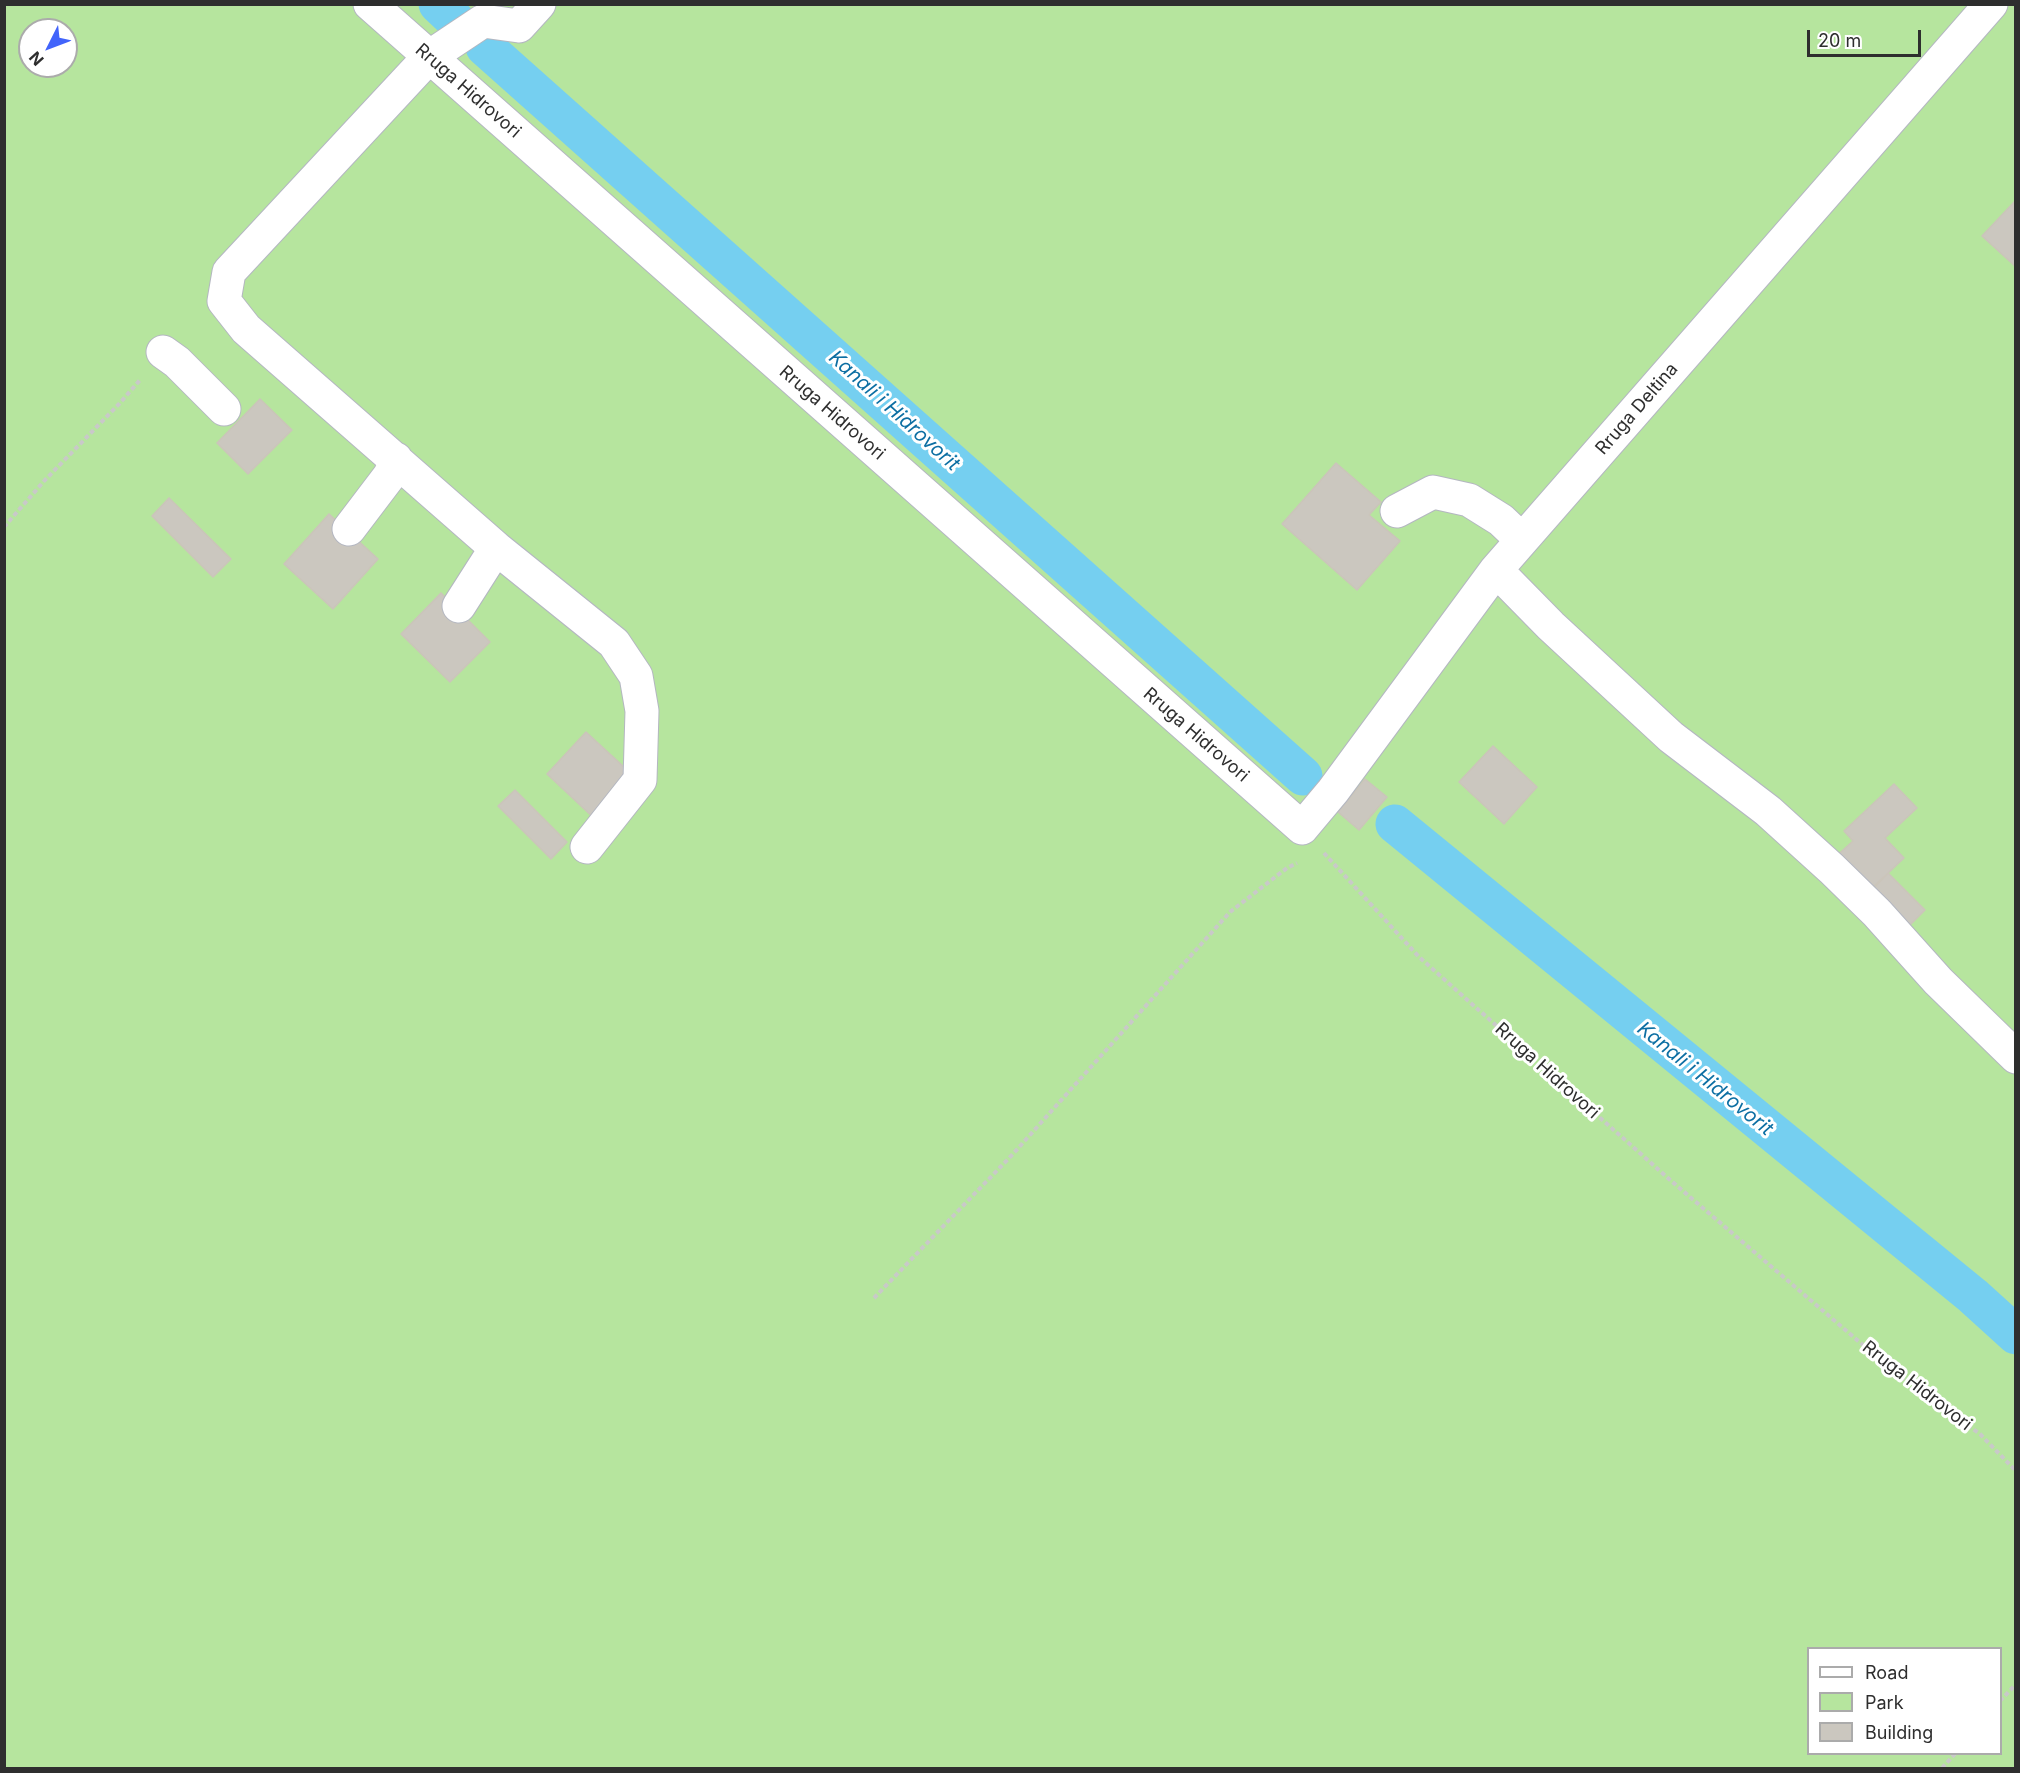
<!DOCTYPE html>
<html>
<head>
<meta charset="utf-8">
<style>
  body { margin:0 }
  #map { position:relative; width:2020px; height:1773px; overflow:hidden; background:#efe9e1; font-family:Inter,sans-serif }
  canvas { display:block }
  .frame { position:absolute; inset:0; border:6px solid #2e2e2e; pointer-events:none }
  .legend { position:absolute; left:1807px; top:1647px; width:195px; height:108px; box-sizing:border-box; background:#fff; border:2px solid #ababab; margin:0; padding:8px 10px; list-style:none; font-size:18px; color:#2e2e2e }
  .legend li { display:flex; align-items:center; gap:12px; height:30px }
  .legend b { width:30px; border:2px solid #ababab }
  .north { position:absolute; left:18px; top:18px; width:60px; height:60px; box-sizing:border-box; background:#fff; border:2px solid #ababab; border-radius:50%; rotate:228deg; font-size:16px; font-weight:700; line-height:24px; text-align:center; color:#2e2e2e }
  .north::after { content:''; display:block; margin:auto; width:21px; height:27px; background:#4264fb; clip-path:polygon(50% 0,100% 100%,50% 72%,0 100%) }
  .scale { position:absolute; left:1807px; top:30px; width:114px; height:27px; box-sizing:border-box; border:3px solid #2e2e2e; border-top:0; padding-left:8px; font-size:18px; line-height:21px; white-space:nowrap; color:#2e2e2e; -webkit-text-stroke:4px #fff; paint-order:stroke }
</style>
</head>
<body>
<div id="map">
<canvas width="2020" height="1773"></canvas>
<div class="frame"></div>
<ul class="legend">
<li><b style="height:8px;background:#fff"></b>Road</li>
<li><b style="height:16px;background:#b6e59e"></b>Park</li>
<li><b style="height:16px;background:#cbc7bf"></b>Building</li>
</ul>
<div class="north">N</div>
<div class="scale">20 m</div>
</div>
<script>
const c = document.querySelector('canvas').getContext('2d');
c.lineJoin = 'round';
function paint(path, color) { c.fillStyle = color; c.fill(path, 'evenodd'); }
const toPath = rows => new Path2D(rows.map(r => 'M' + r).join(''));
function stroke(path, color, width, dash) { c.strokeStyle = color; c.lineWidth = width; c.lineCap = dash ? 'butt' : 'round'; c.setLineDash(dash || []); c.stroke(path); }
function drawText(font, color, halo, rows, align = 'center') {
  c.font = font + ' Inter,sans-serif'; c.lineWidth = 6; c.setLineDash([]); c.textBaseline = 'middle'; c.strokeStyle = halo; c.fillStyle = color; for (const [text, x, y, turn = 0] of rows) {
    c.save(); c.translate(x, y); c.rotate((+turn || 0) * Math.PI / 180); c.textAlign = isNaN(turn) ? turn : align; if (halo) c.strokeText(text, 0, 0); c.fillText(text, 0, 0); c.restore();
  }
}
paint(toPath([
  [5,5,2015,5,2015,1768,5,1768],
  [30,30,66,30,66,66,30,66],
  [1808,1648,2000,1648,2000,1754,1808,1754]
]), '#b6e59e');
stroke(toPath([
  [438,4,455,20],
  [485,47,1303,776],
  [1395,824,1973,1296,2016,1335]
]), '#75cff0', 39);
const building = toPath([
  [2016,200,2016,267,1982,236,2016,200],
  [260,399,292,430,248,474,217,443,260,399],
  [1336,463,1381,502,1369,515,1400,541,1357,590,1282,524,1336,463],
  [169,498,231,559,213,577,152,516,169,498],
  [329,514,378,559,333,609,284,564,329,514],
  [441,593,490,642,450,682,401,634,441,593],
  [586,732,636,778,597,821,547,774,586,732],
  [1493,746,1537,787,1504,824,1459,782,1493,746],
  [1365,779,1387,797,1359,830,1338,812,1365,779],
  [1894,784,1917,808,1885,838,1904,858,1866,894,1832,860,1853,841,1844,831,1894,784],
  [515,790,567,842,551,859,498,806,515,790],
  [1888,873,1925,910,1905,930,1868,894,1888,873]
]);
paint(building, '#cbc7bf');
stroke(building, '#cbc5ba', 1.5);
const minor = toPath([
  [370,4,1302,828,1333,791,1496,570,1991,4],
  [539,4,519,26,483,21,429,57,229,272,224,301,246,329,496,548,614,643,636,676,642,711,640,780,587,847],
  [163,352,177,362,224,409],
  [1397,511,1433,492,1469,500,1501,520,1522,540],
  [349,529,390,475,396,459],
  [1496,570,1551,626,1671,737,1768,811,1832,869,1877,913,1938,981,2016,1057],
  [459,606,496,548]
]);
stroke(minor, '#b4b7c1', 35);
stroke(toPath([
  [4,527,45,480,119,404,140,380],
  [1324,853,1419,957,1669,1179,1898,1375,1980,1434,2016,1471],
  [874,1298,1012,1155,1230,912,1287,868,1297,863],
  [2000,1701,2016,1684],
  [1942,1768,1955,1754]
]), '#c9c9c9', 4, [4.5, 3]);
stroke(minor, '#fff', 33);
drawText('18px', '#2e2e2e', '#fff', [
  ["Rruga Hidrovori",468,91,41],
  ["Rruga Deltina",1637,409,-49],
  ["Rruga Hidrovori",832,413,41],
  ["Rruga Hidrovori",1196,735,41],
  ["Rruga Hidrovori",1547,1071,42],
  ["Rruga Hidrovori",1917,1386,38]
]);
drawText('italic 20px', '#0d6fa3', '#fff', [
  ["Kanali i Hidrovorit",894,411,42],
  ["Kanali i Hidrovorit",1705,1079,39]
]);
</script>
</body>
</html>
